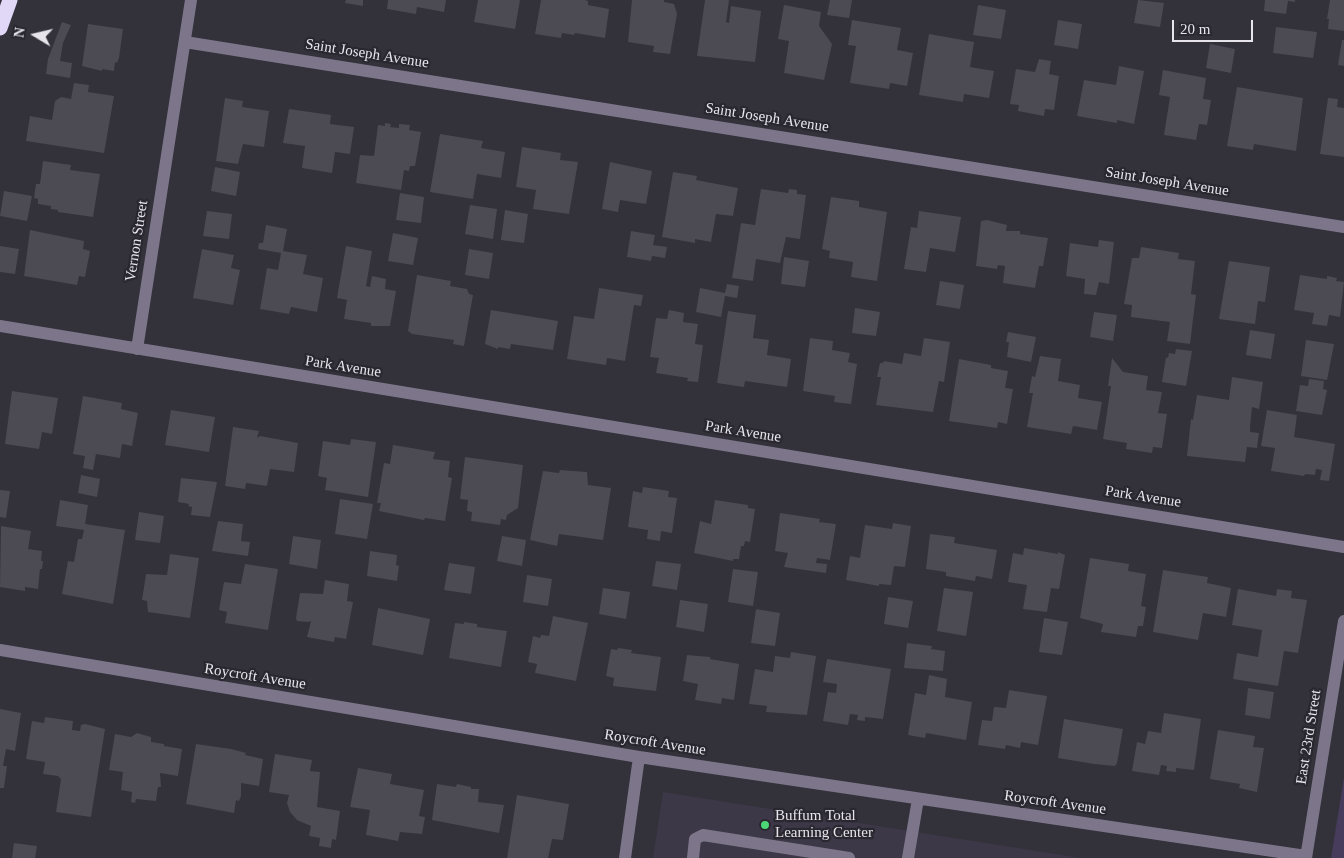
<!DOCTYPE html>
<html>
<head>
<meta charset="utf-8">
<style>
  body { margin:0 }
  #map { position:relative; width:1344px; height:858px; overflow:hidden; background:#333139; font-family:"Times New Roman",serif }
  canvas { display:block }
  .north { position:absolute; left:10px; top:10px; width:50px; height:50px; -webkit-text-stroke:4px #29272f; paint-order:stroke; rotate:279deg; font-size:14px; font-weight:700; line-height:20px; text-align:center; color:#e7e5eb }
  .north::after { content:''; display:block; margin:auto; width:18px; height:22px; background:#e7e5eb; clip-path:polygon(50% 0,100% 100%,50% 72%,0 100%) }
  .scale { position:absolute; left:1172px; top:20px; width:81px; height:22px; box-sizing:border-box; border:2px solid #e7e5eb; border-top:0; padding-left:6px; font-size:15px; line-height:18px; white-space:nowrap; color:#e7e5eb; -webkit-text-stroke:4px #29272f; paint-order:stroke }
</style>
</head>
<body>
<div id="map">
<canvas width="1344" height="858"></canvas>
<div class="north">N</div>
<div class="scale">20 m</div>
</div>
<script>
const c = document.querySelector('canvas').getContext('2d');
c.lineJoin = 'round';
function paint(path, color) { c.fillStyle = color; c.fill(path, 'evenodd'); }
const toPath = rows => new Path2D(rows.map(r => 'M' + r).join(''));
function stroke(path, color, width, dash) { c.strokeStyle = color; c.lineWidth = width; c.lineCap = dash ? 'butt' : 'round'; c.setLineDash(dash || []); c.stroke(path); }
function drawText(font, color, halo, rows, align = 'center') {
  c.font = font + ' "Times New Roman",serif'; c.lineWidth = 4.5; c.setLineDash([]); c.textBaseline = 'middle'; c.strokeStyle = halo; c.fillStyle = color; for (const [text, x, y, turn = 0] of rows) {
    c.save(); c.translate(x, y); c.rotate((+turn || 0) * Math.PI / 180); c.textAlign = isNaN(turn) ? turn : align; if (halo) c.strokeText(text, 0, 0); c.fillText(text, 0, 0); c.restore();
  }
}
paint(toPath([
  [663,792,1081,858,653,858]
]), '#3d3847');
paint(toPath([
  [1344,777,1344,858,1331,858]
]), '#473c5b');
paint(toPath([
  [346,0,363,0,363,6,345,3],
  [388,0,446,0,444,12,417,7,416,14,387,9],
  [478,0,520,0,515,29,474,22],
  [541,0,585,0,588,1,588,5,609,9,605,38,575,33,574,35,562,33,561,38,535,34],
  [632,0,664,0,664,2,674,4,677,14,670,54,653,52,654,46,628,42],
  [705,0,729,0,726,22,729,23,731,6,761,11,755,62,697,56],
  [830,0,852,0,849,18,827,15],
  [1138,0,1164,3,1160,27,1134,23],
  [1265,0,1295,0,1295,2,1288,1,1286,14,1264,11],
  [1330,0,1344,0,1344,31,1328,29,1329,19,1327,19],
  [784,5,821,12,819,26,832,44,824,80,784,73,789,41,778,39],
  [978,5,1006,10,1001,39,973,35],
  [852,20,901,28,897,50,913,53,907,86,890,83,889,89,850,83,856,46,848,45],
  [1058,20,1082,24,1078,49,1054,45],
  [62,22,71,25,63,43,60,61,72,63,70,78,46,74,48,59],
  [88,24,123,29,119,58,117,63,115,62,114,71,102,69,102,71,82,66],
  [1276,27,1317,32,1313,58,1273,53],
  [929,34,974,42,970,67,994,71,989,98,964,94,963,102,919,95],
  [1342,40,1344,40,1344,66,1338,65],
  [1210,44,1235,49,1231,73,1206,68],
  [1039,59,1051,61,1049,74,1059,76,1054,110,1045,109,1044,116,1018,111,1019,105,1010,104,1016,69,1035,72],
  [1119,66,1144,71,1134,124,1117,120,1117,123,1077,116,1084,80,1116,85],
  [1163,70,1206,78,1203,99,1211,100,1207,125,1199,124,1196,140,1164,135,1170,97,1159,95],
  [74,83,89,85,88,92,114,96,104,153,26,141,30,116,52,120,55,101,61,97,71,99],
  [1237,87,1303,98,1296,151,1254,144,1253,150,1227,146],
  [225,98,243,101,242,107,269,111,264,147,243,144,238,164,216,161],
  [1328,98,1338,99,1337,107,1344,108,1344,157,1320,154],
  [289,109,331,115,330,124,354,127,350,154,335,152,332,173,302,168,305,146,283,143],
  [385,123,391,124,390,127,399,128,399,124,410,125,409,130,421,132,415,166,410,166,409,171,404,170,401,190,356,183,360,155,374,156,378,125,385,126],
  [440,134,483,141,481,148,505,152,501,178,477,174,473,199,430,192],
  [522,147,561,153,560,160,578,162,569,214,533,209,536,190,516,187],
  [43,161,71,165,70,170,100,174,93,217,58,212,58,210,51,209,51,206,38,204,38,199,34,198,36,184,40,184],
  [610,162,652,171,646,204,620,200,618,212,602,209],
  [215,167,240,172,236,196,211,191],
  [673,172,697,176,696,180,738,188,733,216,716,214,711,242,695,239,695,243,662,237],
  [761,189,788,193,789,189,797,190,797,194,806,195,800,239,786,237,780,263,756,259,753,281,732,278,741,223,755,225],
  [4,191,32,196,27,221,0,216],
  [400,193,424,197,421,223,396,220],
  [831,197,859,201,859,207,887,212,877,281,851,277,853,262,829,258,830,251,822,249],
  [470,205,497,209,493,239,465,234],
  [505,210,528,214,524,243,501,240],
  [207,211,232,214,229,239,203,236],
  [919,211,961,217,955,252,930,248,926,272,904,269,911,227,917,228],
  [987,220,1007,225,1006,231,1020,231,1020,234,1048,238,1043,266,1039,266,1035,288,1003,283,1005,266,998,265,997,269,976,266,981,221],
  [266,225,287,229,283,251,307,255,303,274,323,278,317,312,291,307,289,314,260,309,267,268,278,270,281,253,258,249,259,243,263,243],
  [30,230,84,241,83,249,90,251,85,277,79,276,77,285,24,276],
  [631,231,655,235,653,245,667,247,665,258,652,256,651,261,627,257],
  [393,233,418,238,413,265,388,261],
  [1099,240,1114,242,1109,284,1099,282,1096,295,1084,294,1085,279,1066,276,1070,243,1098,247],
  [0,246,19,249,15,274,0,272],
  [346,246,372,251,366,286,370,287,372,276,386,279,385,289,396,291,390,326,371,326,371,323,344,319,347,300,337,298],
  [1141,247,1179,253,1178,259,1195,261,1191,294,1196,295,1190,344,1167,341,1170,322,1131,317,1132,305,1124,304,1132,258,1139,258],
  [202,249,234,255,231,268,240,270,233,305,193,298],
  [469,249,493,253,489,279,465,275],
  [784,257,809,261,805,287,781,284],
  [1229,261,1270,267,1265,302,1258,301,1255,324,1219,319],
  [417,275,451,281,450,286,467,289,469,294,473,295,464,346,453,344,454,340,412,334,408,331],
  [1300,275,1327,279,1327,276,1337,278,1336,281,1344,282,1340,317,1329,315,1327,326,1312,324,1314,313,1294,310],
  [940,281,964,285,960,309,936,305],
  [727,284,739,286,737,298,725,296,721,317,696,312,700,288,725,293],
  [599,288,643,295,641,306,634,305,625,361,607,358,606,365,567,359,574,316,594,319],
  [855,308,880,312,876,336,852,333],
  [491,310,558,321,553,350,511,344,510,349,498,347,498,349,485,344],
  [669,310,684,313,683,322,698,324,695,344,703,345,698,382,687,381,688,378,656,373,659,358,650,357,656,318,667,319],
  [728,311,756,315,753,338,769,340,767,355,791,359,787,387,745,381,744,387,717,383],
  [1094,312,1117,315,1113,341,1090,337],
  [1250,330,1275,334,1271,359,1246,355],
  [1008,332,1036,337,1031,362,1007,357,1009,342,1006,342],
  [810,338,833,341,832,350,850,353,848,362,857,364,851,404,834,402,835,396,803,391],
  [924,338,950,342,944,382,939,381,933,412,876,405,881,377,877,377,880,363,883,363,884,361,902,364,904,353,921,356],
  [1306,340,1334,344,1327,380,1301,376],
  [1176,349,1192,351,1186,386,1162,382,1166,357,1168,358,1169,353,1175,354],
  [1040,356,1061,359,1058,381,1080,385,1078,398,1102,402,1097,430,1073,426,1071,434,1027,427,1033,393,1029,393,1032,376,1035,377],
  [1112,358,1123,372,1148,376,1146,390,1162,392,1158,413,1167,414,1162,448,1153,447,1152,453,1126,449,1127,443,1103,439,1111,386,1108,386],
  [959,359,991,365,991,368,1008,371,1005,388,1013,389,1007,424,998,422,997,428,949,421],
  [1232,377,1263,382,1259,409,1252,407,1250,427,1250,432,1259,433,1257,448,1247,447,1245,462,1187,456,1191,419,1193,420,1197,395,1229,400],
  [1309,379,1324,381,1323,389,1327,390,1322,415,1296,411,1300,385,1308,386],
  [12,391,58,398,52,434,42,432,39,449,5,444],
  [83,396,122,403,121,409,138,413,132,446,122,444,120,458,96,454,93,470,83,468,85,456,73,454],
  [171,410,215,417,209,452,165,445],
  [1267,410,1297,415,1294,437,1335,444,1329,481,1320,480,1322,470,1316,469,1315,475,1305,474,1304,476,1271,471,1275,448,1261,446],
  [233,427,259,431,257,438,260,436,298,443,294,472,270,469,267,486,246,483,245,489,225,486],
  [351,439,376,442,368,497,325,490,327,478,318,476,323,441,350,445],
  [393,445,435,452,433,459,450,461,448,477,452,478,445,521,425,518,424,520,379,511,381,503,377,503,384,463,390,464],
  [465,457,523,465,518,508,507,515,506,520,501,519,500,525,471,521,472,512,467,511,468,500,460,499],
  [560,470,587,472,588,485,611,488,603,540,559,534,557,546,530,540,543,471,559,473],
  [81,475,100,479,97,497,78,493],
  [181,478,217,482,210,517,191,515,192,507,188,506,189,504,178,502],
  [643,487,669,491,668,497,677,498,672,533,661,531,660,541,647,539,648,530,628,527,633,491,642,493],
  [0,490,10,491,6,518,0,517],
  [340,499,373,504,367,539,335,534],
  [60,500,88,505,85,524,125,530,113,604,62,594,68,561,74,562,78,539,82,539,84,530,56,526],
  [715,500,748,505,748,508,755,509,750,542,745,541,744,546,741,546,739,559,733,559,733,561,694,553,700,521,711,524],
  [139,512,164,516,160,543,135,540],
  [780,513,820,519,819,522,836,524,830,560,817,558,816,563,827,564,826,573,784,567,788,553,775,551],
  [218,521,243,524,241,541,250,542,248,556,212,551],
  [893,523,911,526,905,567,894,566,891,585,879,584,879,586,846,580,850,556,860,558,865,525,892,529],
  [1,526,31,531,28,549,42,551,41,561,43,561,42,569,40,569,38,589,25,587,25,591,0,587],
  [930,534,955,537,954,543,997,550,992,579,976,576,975,581,946,576,946,572,926,569],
  [293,536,321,540,317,569,289,564],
  [502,536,526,540,522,566,497,561],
  [1024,548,1058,554,1058,552,1065,555,1059,589,1051,588,1047,612,1023,609,1027,585,1008,582,1013,553,1023,555],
  [370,551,397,555,396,565,399,566,397,581,367,576],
  [170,554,199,558,190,618,148,612,147,601,142,600,146,574,167,575],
  [1090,558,1129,564,1128,571,1146,574,1141,606,1146,607,1143,626,1138,626,1136,637,1101,632,1103,624,1080,618],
  [656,561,681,564,677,590,652,586],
  [449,563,475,567,471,594,444,590],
  [245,564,278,569,268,630,225,623,227,612,219,610,224,582,241,584],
  [733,569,758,572,753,606,728,602],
  [1163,570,1208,577,1207,583,1231,588,1226,617,1203,613,1198,640,1153,632],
  [527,575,552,579,548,606,523,602],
  [325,580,349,584,347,601,353,602,346,639,335,637,334,642,307,637,311,621,308,622,297,621,296,618,300,593,323,594],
  [603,588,630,592,626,619,599,614],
  [944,588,973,592,966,636,937,631],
  [1238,589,1276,596,1277,589,1292,591,1291,598,1307,600,1298,653,1284,651,1278,686,1233,679,1237,653,1258,657,1262,630,1232,625],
  [888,597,913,601,908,628,884,624],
  [680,600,708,604,704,632,676,627],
  [378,608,430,619,423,655,372,645],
  [756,609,780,613,775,646,751,643],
  [553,616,588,623,576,681,535,673,537,664,528,662,533,636,540,638,541,635,549,636],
  [1044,618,1068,622,1062,655,1039,652],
  [464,622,477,624,477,627,507,631,501,667,449,658,455,623,464,624],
  [907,643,932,646,931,649,945,651,943,671,904,668],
  [618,648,632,650,631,653,661,657,656,691,613,686,614,678,606,676,611,649,617,650],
  [791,652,816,656,807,715,766,712,767,706,749,704,755,669,773,672,775,656,790,658],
  [687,655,710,657,710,659,739,664,734,700,722,698,721,704,695,700,698,684,683,681],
  [827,659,891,669,883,719,865,717,865,721,857,720,858,715,850,714,848,725,823,721,828,692,836,693,837,684,823,682],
  [929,675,947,679,945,697,972,702,966,740,926,733,925,738,908,735,915,693,926,695],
  [1248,688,1274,692,1270,719,1245,715],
  [1009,690,1047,696,1038,745,1021,742,1020,748,1006,745,1005,749,978,745,982,720,992,721,994,707,1006,708],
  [0,709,21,713,15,751,6,749,3,766,7,766,4,788,0,788],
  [1164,713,1201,719,1194,770,1176,768,1176,772,1166,771,1167,766,1161,765,1159,775,1132,771,1137,742,1145,744,1148,731,1161,733],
  [45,717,73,721,72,730,80,731,81,725,85,724,105,729,91,817,56,812,61,779,58,776,43,774,45,762,26,759,32,721,44,723],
  [1064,719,1123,729,1117,763,1115,766,1094,764,1058,758],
  [1218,730,1255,736,1253,747,1264,748,1257,792,1239,788,1240,784,1210,779],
  [137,733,151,737,151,742,164,744,164,746,182,749,178,776,160,773,161,787,158,787,156,801,136,799,135,803,131,802,132,792,121,790,123,772,109,770,115,734,131,737],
  [196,744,231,749,246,753,245,755,263,759,259,786,241,783,241,796,239,801,236,800,234,813,186,804],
  [275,754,312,760,310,771,320,772,317,807,340,811,336,840,332,839,331,848,319,846,320,838,309,836,311,826,297,820,290,812,287,803,289,795,269,792],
  [358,768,392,774,390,784,424,790,419,816,425,817,422,834,400,832,398,841,366,835,370,810,350,807],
  [437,784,456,787,457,784,471,787,471,789,479,789,478,802,504,805,499,833,432,820],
  [517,795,569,804,563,840,552,839,548,858,507,858],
  [14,843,37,846,35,858,12,858]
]), '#4c4a53');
stroke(toPath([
  [185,42,1344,227],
  [0,326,1344,547],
  [137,349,191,0],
  [0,650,639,757,1306,856],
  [625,858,639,757],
  [693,858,695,839,703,835,849,858],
  [908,858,918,799],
  [1306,858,1344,621]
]), '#7d768b', 12);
stroke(toPath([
  [0,28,10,0]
]), '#e1d7f7', 15);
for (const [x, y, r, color] of [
  [765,825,5,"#4cd676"]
]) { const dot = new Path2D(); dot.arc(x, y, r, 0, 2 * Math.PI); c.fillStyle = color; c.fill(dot); stroke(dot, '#29272f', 2); }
drawText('15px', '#e7e5eb', '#29272f', [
  ["Saint Joseph Avenue",367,54,9],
  ["Saint Joseph Avenue",767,118,9],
  ["Saint Joseph Avenue",1167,182,9],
  ["Vernon Street",137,241,-81],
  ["Park Avenue",343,367,9],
  ["Park Avenue",743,432,9],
  ["Park Avenue",1143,497,9],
  ["Roycroft Avenue",255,677,9],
  ["East 23rd Street",1309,737,-81],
  ["Roycroft Avenue",655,743,9],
  ["Roycroft Avenue",1055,803,8]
]);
drawText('15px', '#e7e5eb', '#29272f', [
  ["Buffum Total",775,816],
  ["Learning Center",775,833]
], 'left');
</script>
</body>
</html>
